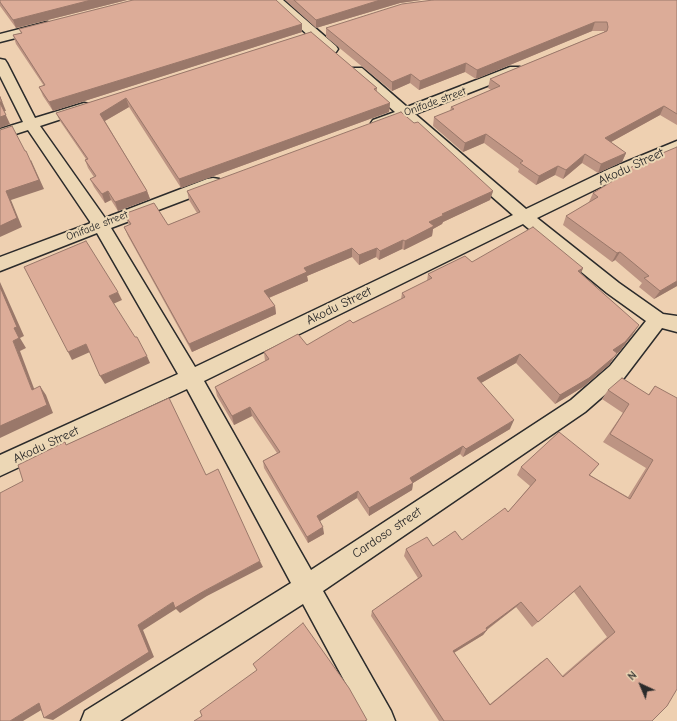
<!DOCTYPE html>
<html>
<head>
<meta charset="utf-8">
<style>
  body { margin:0 }
  #map { position:relative; width:677px; height:721px; overflow:hidden; background:#eed0b1; font-family:"Comic Neue",sans-serif }
  canvas { display:block }
  .north { position:absolute; left:621px; top:665px; width:40px; height:40px; -webkit-text-stroke:3px #ecd7b5; paint-order:stroke; rotate:316deg; font-size:11px; font-weight:700; line-height:16px; text-align:center; color:#2b2b2b }
  .north::after { content:''; display:block; margin:auto; width:14px; height:18px; background:#2b2b2b; clip-path:polygon(50% 0,100% 100%,50% 72%,0 100%) }
</style>
</head>
<body>
<div id="map">
<canvas width="677" height="721"></canvas>
<div class="north">N</div>
</div>
<script>
const c = document.querySelector('canvas').getContext('2d');
c.lineJoin = 'round';
const toPath = rows => new Path2D(rows.map(r => 'M' + r).join(''));
function stroke(path, color, width, dash) { c.strokeStyle = color; c.lineWidth = width; c.lineCap = dash ? 'butt' : 'round'; c.setLineDash(dash || []); c.stroke(path); }
function paint(path, color) { c.fillStyle = color; c.fill(path, 'evenodd'); }
function drawText(font, color, halo, rows, align = 'center') {
  c.font = font + ' "Comic Neue",sans-serif'; c.lineWidth = 4; c.setLineDash([]); c.textBaseline = 'middle'; c.strokeStyle = halo; c.fillStyle = color; for (const [text, x, y, turn = 0] of rows) {
    c.save(); c.translate(x, y); c.rotate((+turn || 0) * Math.PI / 180); c.textAlign = isNaN(turn) ? turn : align; if (halo) c.strokeText(text, 0, 0); c.fillText(text, 0, 0); c.restore();
  }
}
const minor = toPath([
  [270,0,283,0,336,46,338,49,336,52,326,52,270,0],
  [47,22,51,23,53,26,51,29,0,42,0,34,47,22],
  [0,59,5,60,7,63,35,118,84,103,89,104,91,107,89,110,40,126,105,218,207,179,213,178,219,179,221,183,219,187,111,228,195,367,513,215,403,119,378,127,373,126,371,123,373,120,395,112,352,74,350,71,352,68,362,68,407,107,510,67,520,67,522,70,520,73,415,114,526,209,609,169,677,141,677,152,621,177,537,218,619,283,663,314,677,316,677,332,662,328,624,378,585,412,323,591,391,711,395,721,366,721,303,604,120,721,81,721,85,711,291,583,187,389,0,476,0,455,178,374,97,233,0,271,0,257,91,223,28,130,0,139,0,129,23,122,0,76,0,59],
  [523,224,607,293,646,321,610,366,571,400,311,570,204,381,523,224]
]);
stroke(minor, '#2b2b2b', 3);
paint(minor, '#ecd7b5');
paint(toPath([
  [0,0,127,0,16,28,0,6],
  [285,0,421,0,400,3,316,28],
  [677,0,677,125,660,115,611,142,626,153,622,162,598,173,582,163,563,179,555,175,536,185,518,172,519,169,484,143,463,152,433,126,434,117,450,111,451,107,491,90,488,88,490,79,604,32,604,31,592,31,476,79,465,72,419,90,410,83,392,91,326,37,326,28],
  [302,24,302,32,53,111,43,96,39,87,44,86,16,44,13,35,21,33,19,29],
  [311,32,377,88,377,92,390,103,389,112,181,188,129,107,105,121,147,191,150,199,118,211,111,200,105,203,94,187,90,179,94,177,88,168,85,160,86,159,60,121,56,113],
  [644,164,677,286,654,299,639,287,642,283,615,260,612,262,563,225,566,216,590,202,589,202,593,193,614,180,617,174],
  [187,191,493,191,490,200,443,222,442,224,433,229,432,236,404,250,402,249,379,260,376,257,359,265,352,257,307,276,308,281,269,298,275,306,276,314,192,352,128,236,124,227,129,225,124,214,168,225,197,213,189,200],
  [472,262,583,268,581,273,633,334,619,352,616,354,609,365,583,387,555,404,516,363,481,383,510,429,463,457,460,454,413,483,412,490,369,516,357,498,320,521,324,534,308,543,264,468,263,461,277,453,252,416,234,425,217,396,215,387,265,361,264,352,307,345,401,299,402,293,427,281,428,274],
  [655,386,652,721,439,721,371,616,372,611,418,578,404,556,406,549,433,546,462,540,508,512,530,486,517,475,521,467,599,464,590,475,628,497,646,468,603,442,623,413,602,399,608,390,648,395],
  [574,592,607,637,562,676,547,658,541,662,490,704,454,653,483,635,487,630,516,607,532,627]
]), '#bd9483');
paint(toPath([
  [91,0,127,0,16,28,13,20],
  [380,0,421,0,400,3,316,28,316,20],
  [595,22,592,31,476,79,477,70],
  [302,24,302,32,53,111,49,102],
  [466,63,465,72,419,90,420,81],
  [411,74,410,83,392,91,392,82],
  [0,96,6,111,4,111,10,124,0,128],
  [126,98,129,107,103,122,100,114],
  [390,103,389,112,181,188,179,179],
  [664,106,660,115,602,147,605,138],
  [486,134,484,143,463,152,465,143],
  [626,153,622,162,598,173,601,164],
  [585,154,582,163,563,179,566,170],
  [31,160,44,189,11,200,22,227,0,237,0,226,6,191],
  [558,166,555,175,536,185,539,176],
  [108,191,111,200,105,203,102,194],
  [147,191,150,199,118,211,115,202],
  [493,191,490,200,443,222,442,224,433,229,432,236,404,250,405,241,429,222,442,214],
  [403,240,402,249,379,260,380,251],
  [352,248,352,257,307,276,308,281,266,299,264,291,304,268],
  [377,248,376,257,359,265,359,255],
  [620,252,615,260,612,262,617,253],
  [583,268,579,278,578,271],
  [677,281,677,286,654,299,660,291],
  [0,282,24,336,20,338,26,348,20,351,38,399,32,390,13,341,14,328,0,287],
  [118,292,122,300,113,304,109,296],
  [275,306,276,314,192,352,189,344],
  [639,325,633,334,619,352,616,354,609,365,583,387,555,404,560,395,613,350],
  [86,344,90,352,72,360,68,352],
  [520,354,516,363,474,387,477,378],
  [147,356,150,363,105,384,100,376],
  [40,386,46,395,53,413,0,438,0,426],
  [250,407,252,416,234,425,232,416],
  [514,420,510,429,463,457,466,449],
  [463,446,460,454,413,483,412,490,369,516,369,508,410,478],
  [358,491,357,498,317,523,317,516],
  [323,527,324,534,308,543,307,537],
  [260,561,263,567,207,596,180,613,176,609,143,630,154,657,53,720,44,718,138,625,173,602,204,591],
  [521,602,516,607,482,633,486,628],
  [487,630,483,635,450,655,453,651],
  [39,703,48,706,23,721,10,721]
]), '#9a786a');
const building = toPath([
  [0,0,91,0,13,20,0,2,0,0],
  [133,0,276,0,302,24,49,102,39,87,45,85,13,35,22,33,19,29,133,0],
  [294,0,380,0,316,20,294,0],
  [433,0,677,0,677,114,664,106,605,138,626,153,601,164,585,154,566,170,558,166,539,176,520,163,523,161,486,134,465,143,434,117,454,109,451,107,500,86,490,79,607,31,608,27,607,22,595,22,477,70,466,63,420,81,411,74,392,82,326,28,402,4,433,0],
  [311,32,377,88,374,89,390,103,179,179,126,98,100,114,147,191,115,202,108,191,102,194,90,179,96,176,85,160,88,159,56,113,311,32],
  [0,97,2,102,0,102,0,97],
  [0,103,6,115,0,117,0,103],
  [401,112,414,123,418,122,493,191,442,214,444,215,429,222,434,226,405,241,403,240,380,251,377,248,359,255,352,248,304,268,307,272,264,291,275,306,189,344,124,227,131,224,124,214,154,203,168,225,200,212,187,191,401,112],
  [12,126,25,151,26,151,39,180,6,191,17,218,0,226,0,130,12,126],
  [677,147,677,281,660,291,644,278,649,276,620,252,617,253,566,216,598,197,593,193,621,176,617,174,642,162,644,164,653,157,677,147],
  [533,227,583,268,578,271,639,325,625,342,613,350,617,353,615,356,589,378,560,395,520,354,477,378,514,420,466,449,463,446,410,478,413,483,369,508,358,491,317,516,323,527,307,537,263,461,280,452,250,407,232,416,215,387,269,359,264,352,298,334,307,345,350,320,353,323,405,297,402,293,432,278,428,274,465,256,472,262,533,227],
  [86,241,118,292,109,296,135,337,137,337,147,356,100,376,86,344,68,352,24,267,86,241],
  [0,287,17,327,14,328,19,338,13,341,32,390,40,386,47,405,0,426,0,287],
  [622,378,649,395,655,386,677,398,677,689,667,706,652,721,444,721,372,611,422,576,406,549,427,537,433,546,455,531,462,540,505,508,508,512,536,480,521,467,559,432,599,464,589,475,630,499,653,460,610,434,629,404,608,390,622,378],
  [580,586,615,632,563,677,547,658,490,705,453,651,487,630,486,628,521,602,538,622,580,586],
  [169,398,206,475,218,469,260,561,204,591,175,608,173,602,138,625,149,652,44,718,39,703,10,721,0,721,0,493,23,481,18,465,65,442,66,445,169,398],
  [303,623,349,688,367,720,365,721,194,721,202,716,200,711,257,670,253,664,303,623]
]);
paint(building, '#dcac98');
stroke(building, '#9a786a', 1);
drawText('11px', '#2b2b2b', '#ecd7b5', [
  ["Onifade street",435,102,-20],
  ["Onifade street",97,226,-21]
]);
drawText('13px', '#2b2b2b', '#ecd7b5', [
  ["Akodu Street",631,167,-25],
  ["Akodu Street",339,306,-26],
  ["Akodu Street",46,445,-25],
  ["Cardoso street",387,533,-34]
]);
</script>
</body>
</html>
